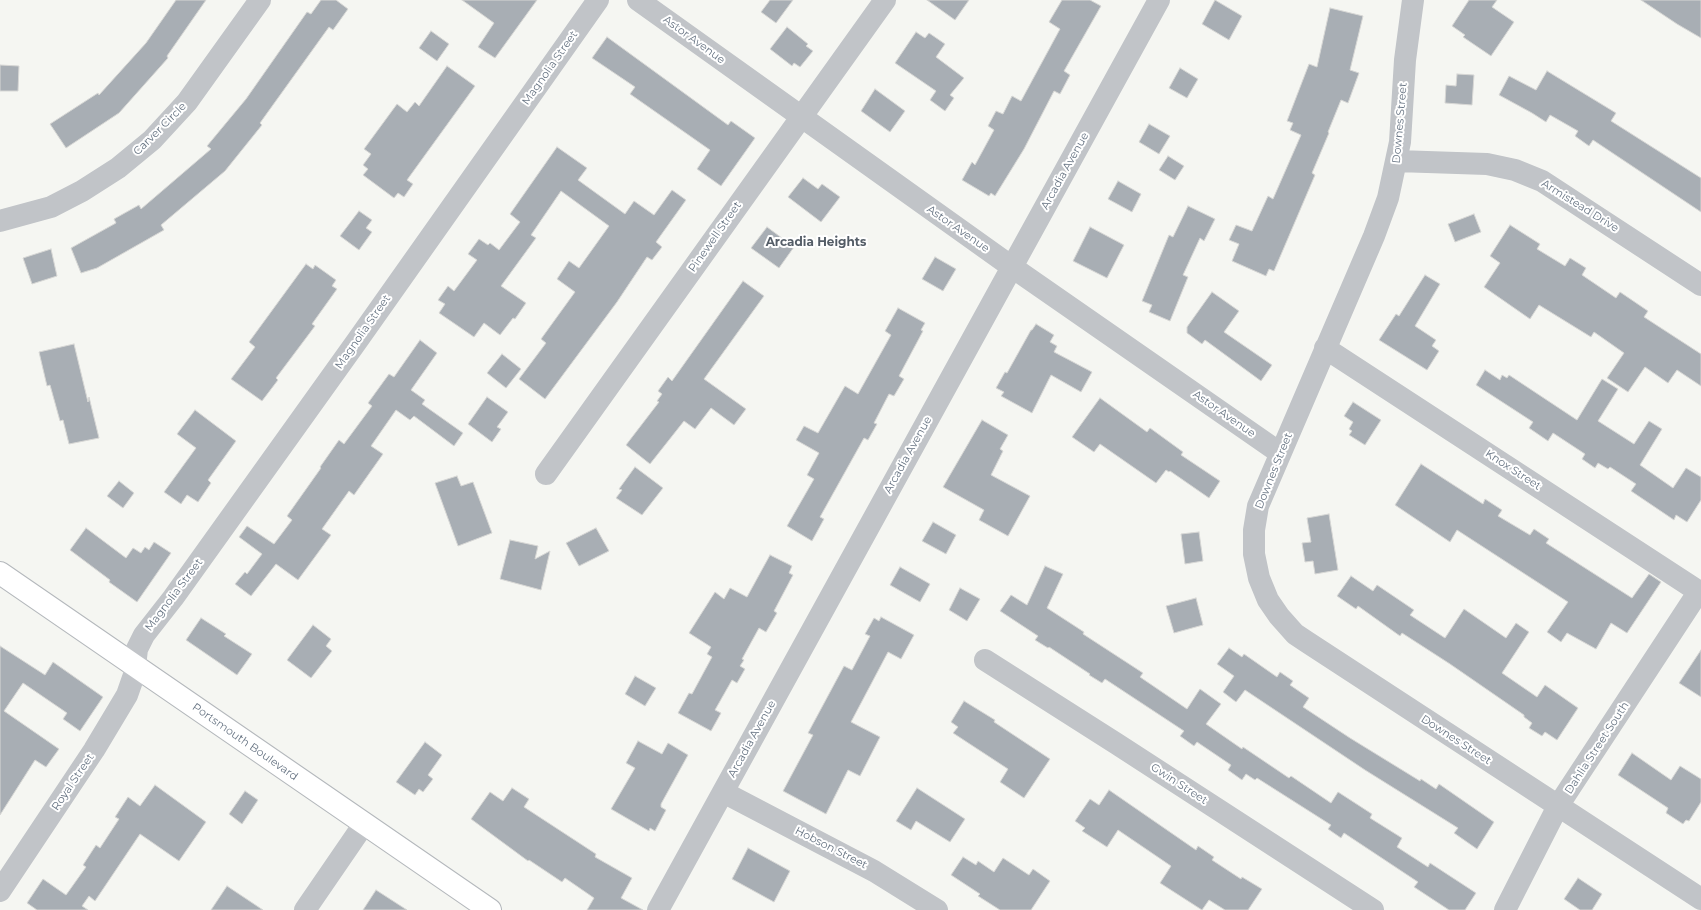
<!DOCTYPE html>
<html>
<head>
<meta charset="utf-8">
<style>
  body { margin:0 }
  canvas { display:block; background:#f5f6f2 }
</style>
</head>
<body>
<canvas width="1701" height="910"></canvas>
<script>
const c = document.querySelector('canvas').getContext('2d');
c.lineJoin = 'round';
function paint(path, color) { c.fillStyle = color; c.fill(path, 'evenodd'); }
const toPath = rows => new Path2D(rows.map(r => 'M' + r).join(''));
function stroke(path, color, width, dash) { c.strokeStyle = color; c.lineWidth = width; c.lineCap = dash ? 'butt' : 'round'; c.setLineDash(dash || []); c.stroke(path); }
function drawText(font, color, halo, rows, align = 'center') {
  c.font = font + ' Montserrat,sans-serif'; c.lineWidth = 4; c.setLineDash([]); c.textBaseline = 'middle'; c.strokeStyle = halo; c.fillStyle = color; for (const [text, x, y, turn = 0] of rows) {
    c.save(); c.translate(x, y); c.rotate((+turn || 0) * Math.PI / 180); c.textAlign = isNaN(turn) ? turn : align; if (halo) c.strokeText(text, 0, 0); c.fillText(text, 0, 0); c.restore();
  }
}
const building = toPath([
  [176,0,206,0,167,56,168,58,119,113,66,148,50,124,98,93,99,95,146,43,176,0],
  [321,0,336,0,348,9,333,30,329,27,260,123,262,125,225,171,161,225,164,230,97,268,81,273,71,248,116,223,114,219,139,205,141,209,211,149,207,146,246,99,307,12,311,14,321,0],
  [462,0,537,0,495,58,478,47,494,23,462,0],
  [770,0,793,0,776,23,761,12,770,0],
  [927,0,969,0,955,20,927,0],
  [1062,0,1090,0,1101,6,1064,71,1070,75,1060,94,1054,91,1024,149,995,196,991,193,989,196,962,180,972,162,975,165,994,130,988,126,996,111,1003,114,1012,96,1021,101,1060,29,1049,22,1062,0],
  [1215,0,1242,16,1229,40,1202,24,1215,0],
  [1469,0,1497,0,1492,7,1514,22,1491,56,1463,37,1465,35,1452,26,1469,0],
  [1641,0,1701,0,1701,38,1677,24,1641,0],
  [1330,8,1363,16,1350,70,1359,73,1348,103,1341,100,1328,132,1329,133,1312,173,1315,175,1274,271,1269,269,1266,276,1232,261,1239,244,1229,240,1236,225,1252,231,1268,196,1273,199,1301,135,1290,130,1293,123,1287,121,1309,64,1317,67,1330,8],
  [787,27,808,44,806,46,813,51,800,67,794,63,792,66,770,49,787,27],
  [431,31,449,44,437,61,419,48,431,31],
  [916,32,925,38,929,33,945,44,936,57,964,78,950,95,954,98,945,111,930,100,936,91,895,63,916,32],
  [607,37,728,125,731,121,755,138,721,186,697,169,710,150,630,94,635,87,592,58,607,37],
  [0,65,19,66,18,91,0,91,0,65],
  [447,66,475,86,407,180,413,184,404,197,398,193,394,198,363,175,368,169,363,165,371,154,364,149,397,104,407,112,415,102,419,106,447,66],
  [1180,68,1198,79,1187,98,1169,88,1180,68],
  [1547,71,1616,113,1611,121,1701,178,1701,212,1593,140,1589,146,1575,136,1578,131,1550,115,1546,122,1532,113,1499,95,1509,76,1536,90,1547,71],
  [1457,74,1474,75,1472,105,1445,103,1446,85,1456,86,1457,74],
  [875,89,905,111,890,132,861,111,875,89],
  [1149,124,1170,136,1159,154,1139,142,1149,124],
  [557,147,587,168,578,180,625,214,634,201,654,215,672,190,686,200,656,242,662,247,652,260,647,257,617,302,545,399,519,379,546,343,541,339,575,292,557,279,569,261,579,268,609,226,561,191,531,235,536,238,501,286,526,303,515,319,513,318,500,335,484,323,474,337,439,313,445,304,438,300,448,286,454,291,477,260,468,254,479,239,488,245,490,243,499,250,520,222,510,214,557,147],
  [1168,156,1184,166,1175,180,1159,170,1168,156],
  [803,178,818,189,822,184,840,197,821,222,788,197,803,178],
  [1118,181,1141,194,1132,212,1108,199,1118,181],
  [1188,206,1215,219,1204,241,1200,238,1183,275,1188,277,1170,321,1149,312,1152,305,1142,301,1169,235,1173,237,1188,206],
  [359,211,372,220,366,228,372,232,359,250,340,236,359,211],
  [1474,214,1481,232,1455,242,1448,224,1474,214],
  [1510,225,1540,244,1537,249,1565,266,1570,258,1586,268,1582,275,1616,298,1620,292,1648,311,1644,317,1701,354,1701,386,1677,370,1668,383,1645,367,1628,392,1607,378,1624,353,1594,332,1591,337,1539,305,1530,319,1484,287,1500,263,1490,256,1510,225],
  [767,227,794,247,779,268,751,248,767,227],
  [1090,227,1124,245,1107,278,1073,261,1090,227],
  [51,249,57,276,32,284,23,258,51,249],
  [935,257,956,269,943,291,922,279,935,257],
  [306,264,313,269,315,265,336,280,332,286,337,289,312,324,315,326,276,378,278,380,262,401,231,379,255,347,249,342,306,264],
  [1425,275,1440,284,1415,326,1436,340,1432,346,1439,351,1427,370,1379,340,1396,314,1399,316,1425,275],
  [743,281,764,296,704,379,746,409,734,425,711,408,695,429,684,421,650,464,626,445,659,402,657,401,662,394,658,391,668,377,672,381,743,281],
  [1212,292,1239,311,1224,332,1272,365,1261,381,1205,340,1202,344,1187,333,1187,327,1212,292],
  [898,308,925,323,921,330,923,331,899,376,904,379,894,396,889,394,874,423,877,424,868,440,864,438,820,517,824,519,812,541,787,526,814,479,807,475,819,453,796,440,804,426,818,433,845,386,858,394,891,335,885,331,898,308],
  [1036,324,1054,335,1050,342,1057,346,1054,352,1092,372,1081,392,1051,375,1032,413,1001,396,1004,392,996,388,1005,372,1007,373,1031,330,1032,330,1036,324],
  [420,340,437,353,411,390,425,400,422,404,463,433,454,446,414,416,410,420,396,410,371,446,383,454,354,495,349,491,322,529,331,535,298,580,276,564,251,596,235,584,245,572,247,574,262,554,239,537,247,526,274,544,292,520,287,516,321,468,320,467,339,440,344,444,372,406,368,403,389,374,394,377,420,340],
  [74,344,88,402,89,397,99,438,69,444,63,420,60,421,50,385,47,386,39,352,74,344],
  [502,354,521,369,506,388,487,373,502,354],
  [1485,370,1500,380,1502,375,1507,378,1509,375,1577,420,1602,379,1618,389,1598,421,1634,444,1649,421,1662,429,1640,465,1673,488,1686,468,1701,477,1701,500,1687,522,1676,515,1674,520,1631,491,1636,484,1610,467,1608,469,1598,463,1595,468,1582,459,1585,454,1553,433,1548,441,1529,428,1533,422,1476,385,1485,370],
  [487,397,508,412,497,427,501,429,492,442,468,424,487,397],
  [1100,398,1147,432,1150,428,1183,452,1181,455,1220,481,1209,498,1170,471,1169,472,1166,470,1156,483,1100,444,1094,452,1072,437,1100,398],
  [1353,402,1381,420,1365,445,1349,435,1352,431,1349,429,1353,422,1344,416,1353,402],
  [195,410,236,441,208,480,211,483,198,502,187,495,181,504,164,492,196,448,177,434,195,410],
  [982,420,1008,435,1000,449,1003,451,991,475,1030,496,1008,536,979,520,984,510,943,487,982,420],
  [1421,464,1483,504,1485,499,1502,510,1498,516,1530,535,1534,529,1549,539,1546,543,1632,598,1649,574,1661,582,1627,633,1611,623,1596,649,1567,633,1561,642,1547,632,1568,602,1457,530,1450,542,1395,505,1421,464],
  [635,467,663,488,642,515,616,498,622,490,619,489,635,467],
  [457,476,461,486,473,482,492,533,458,546,435,483,457,476],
  [119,481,134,493,123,508,107,496,119,481],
  [1329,514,1338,570,1315,574,1313,561,1305,562,1302,543,1311,542,1307,518,1329,514],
  [933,522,956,535,946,554,922,541,933,522],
  [86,528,126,558,133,548,141,553,145,547,149,550,154,542,171,553,137,602,109,582,110,580,70,550,86,528],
  [596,528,609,551,579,566,566,543,596,528],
  [1199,532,1203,561,1185,564,1181,534,1199,532],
  [510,540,538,546,535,559,550,551,541,590,500,579,510,540],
  [770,555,792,566,789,573,793,575,774,611,777,613,766,632,759,628,742,659,744,660,740,666,745,669,737,683,732,680,715,710,721,713,711,731,678,713,689,693,692,694,712,657,707,654,711,647,689,633,715,592,724,599,730,588,747,597,770,555],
  [1045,566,1063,574,1047,608,1084,632,1083,634,1143,673,1140,677,1187,709,1200,689,1221,704,1206,724,1242,749,1243,747,1289,778,1291,776,1331,803,1338,792,1372,814,1370,818,1402,838,1397,847,1428,867,1430,863,1476,893,1465,910,1449,910,1414,887,1418,882,1344,833,1341,838,1328,829,1331,825,1257,778,1255,780,1246,774,1242,780,1228,770,1231,765,1197,742,1194,746,1180,736,1184,731,1105,679,1102,683,1089,675,1090,674,1049,647,1048,648,1035,640,1038,636,1000,611,1011,595,1027,605,1045,566],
  [900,567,930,584,920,602,890,585,900,567],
  [1351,576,1373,591,1377,585,1414,610,1410,615,1445,638,1464,609,1506,638,1516,623,1529,632,1502,673,1537,697,1545,685,1578,708,1557,740,1545,732,1542,736,1529,728,1532,723,1524,717,1524,715,1450,664,1402,633,1400,636,1358,606,1356,609,1337,596,1351,576],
  [960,588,980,599,967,621,949,610,960,588],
  [1196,598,1203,625,1174,633,1166,606,1196,598],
  [881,617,914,635,901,659,888,652,851,722,880,737,860,776,848,770,826,814,783,791,813,735,808,733,844,666,852,670,870,636,865,634,874,618,879,621,881,617],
  [201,618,226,634,224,636,252,654,237,675,186,640,201,618],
  [313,625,331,639,326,646,332,651,311,678,287,660,313,625],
  [0,646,45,675,53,662,103,697,80,731,63,719,67,713,23,683,4,711,59,749,46,767,35,760,0,815,0,646],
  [1229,648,1242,657,1244,654,1277,677,1280,672,1293,681,1290,685,1309,698,1303,707,1350,738,1420,781,1421,779,1436,789,1439,784,1494,822,1477,849,1454,833,1458,828,1365,770,1245,690,1236,702,1223,692,1234,676,1217,664,1229,648],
  [1701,650,1701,697,1679,683,1701,650],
  [635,676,656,688,645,706,625,694,635,676],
  [964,701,995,720,994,722,1050,759,1024,798,1000,782,1008,769,953,733,958,727,951,722,964,701],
  [638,741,662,754,668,743,688,755,661,804,661,807,666,810,655,831,650,828,649,831,611,809,635,768,626,763,638,741],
  [425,742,442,755,428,775,433,779,423,792,419,789,415,795,396,782,425,742],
  [1632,753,1671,780,1680,766,1701,779,1701,802,1689,821,1686,820,1683,824,1666,813,1668,808,1618,775,1632,753],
  [155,785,206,822,179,861,140,834,95,901,89,896,82,906,88,910,37,910,27,903,43,879,66,895,86,867,83,865,96,845,100,848,119,819,115,817,128,797,140,806,155,785],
  [512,788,529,799,524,807,596,854,595,857,632,878,621,898,643,910,587,910,594,898,565,878,562,882,529,860,528,861,471,819,490,792,503,801,512,788],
  [917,788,965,819,950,842,916,821,911,830,896,821,917,788],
  [1109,790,1196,850,1198,846,1214,857,1212,860,1241,879,1242,877,1262,889,1248,910,1225,910,1209,900,1202,910,1160,883,1171,866,1118,830,1107,847,1082,831,1085,828,1075,821,1090,799,1099,805,1109,790],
  [245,791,258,800,242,824,229,814,245,791],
  [748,848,790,871,774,902,732,879,748,848],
  [963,857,976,865,978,861,994,872,1003,858,1029,875,1033,869,1050,881,1031,910,1000,910,978,896,980,894,951,875,963,857],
  [1578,878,1602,894,1592,910,1580,910,1564,899,1578,878],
  [227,886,263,910,211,910,227,886],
  [376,890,407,910,363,910,376,890]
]);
paint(building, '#a8aeb4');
stroke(building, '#d7d7d5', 1);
const primary = toPath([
  [0,573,490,910]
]);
stroke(primary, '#b4b8bc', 24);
stroke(toPath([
  [638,0,1012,267,1280,453],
  [1413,0,1405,60,1400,142,1388,198,1374,236,1258,506,1254,530,1254,554,1259,578,1268,600,1279,616,1295,634,1307,642,1701,899],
  [1397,161,1487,164,1515,170,1542,181,1701,285],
  [0,221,51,207,82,191,118,168,152,140,187,102,260,0],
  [1325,348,1701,593],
  [546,474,885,0],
  [985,660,1117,744,1373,910],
  [723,792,874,871,937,910],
  [0,891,94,750,127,695,134,675,137,649,144,635,173,598,357,341,598,0],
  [305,910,364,824],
  [658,910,1159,0],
  [1505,910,1558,806,1699,591]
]), '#c1c4c8', 22);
stroke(primary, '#fff', 22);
drawText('11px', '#667382', '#fff', [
  ["Astor Avenue",694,40,36],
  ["Magnolia Street",550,68,-55],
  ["Downes Street",1400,123,-85],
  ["Carver Circle",160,129,-45],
  ["Arcadia Avenue",1065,171,-61],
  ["Armistead Drive",1580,206,32],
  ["Astor Avenue",958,229,35],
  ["Pinewell Street",715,237,-55],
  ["Magnolia Street",363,332,-55],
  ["Astor Avenue",1224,414,35],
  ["Arcadia Avenue",908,455,-61],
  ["Knox Street",1513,470,33],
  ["Downes Street",1274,471,-68],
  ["Magnolia Street",174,595,-53],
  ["Arcadia Avenue",752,739,-61],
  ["Downes Street",1456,740,33],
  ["Portsmouth Boulevard",245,742,35],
  ["Dahlia Street South",1597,748,-57],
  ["Royal Street",73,782,-56],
  ["Gwin Street",1179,784,33],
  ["Hobson Street",831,848,27]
]);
drawText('bold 12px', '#545d67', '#fff', [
  ["Arcadia Heights",816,242]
]);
</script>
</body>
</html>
